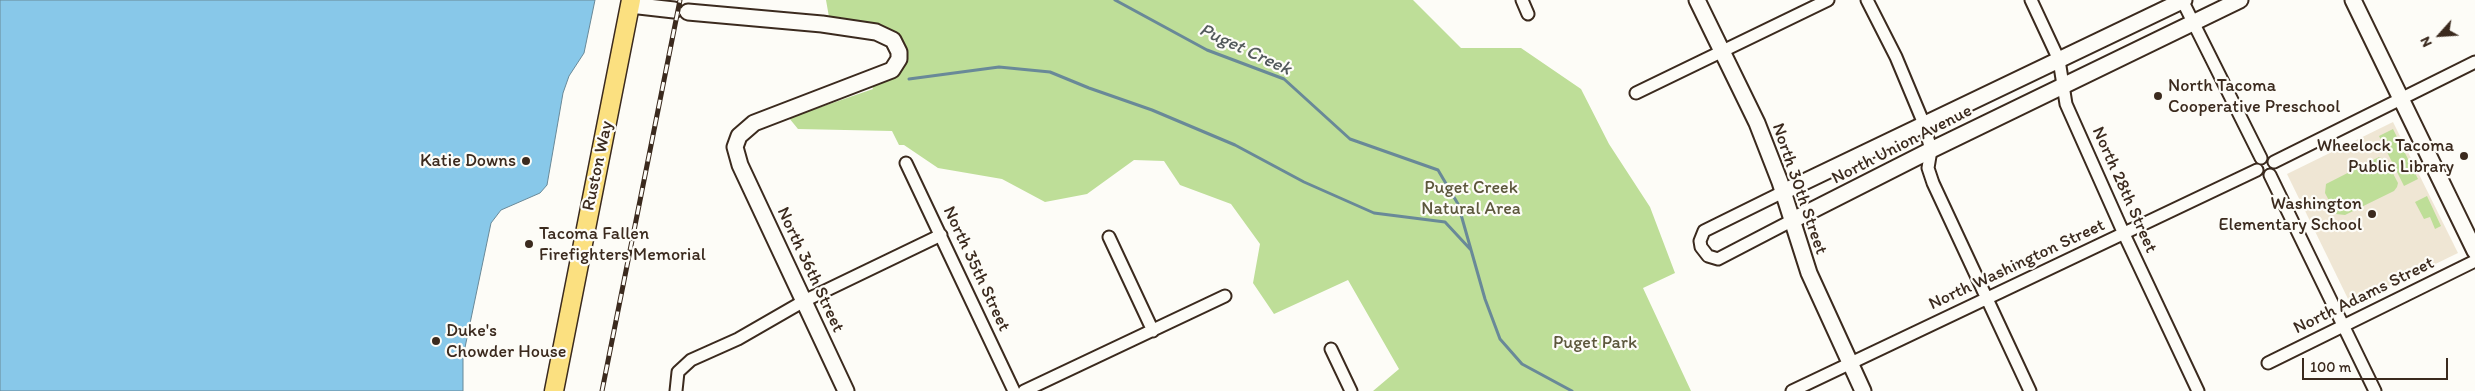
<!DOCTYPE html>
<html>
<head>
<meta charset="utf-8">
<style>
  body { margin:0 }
  #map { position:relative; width:2475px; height:391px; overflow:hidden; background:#fdfcf7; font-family:Itim,sans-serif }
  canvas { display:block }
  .north { position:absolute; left:2415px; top:10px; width:50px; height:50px; -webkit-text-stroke:4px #fdfcf7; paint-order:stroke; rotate:244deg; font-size:14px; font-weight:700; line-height:20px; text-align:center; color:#3b2a1e }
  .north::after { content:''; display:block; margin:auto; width:18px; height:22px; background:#3b2a1e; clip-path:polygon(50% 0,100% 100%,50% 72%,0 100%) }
  .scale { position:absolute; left:2302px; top:358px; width:146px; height:22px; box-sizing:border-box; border:2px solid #3b2a1e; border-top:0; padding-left:6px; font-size:15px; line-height:18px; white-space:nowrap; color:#3b2a1e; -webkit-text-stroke:4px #fdfcf7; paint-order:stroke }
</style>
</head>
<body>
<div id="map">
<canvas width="2475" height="391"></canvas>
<div class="north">N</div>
<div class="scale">100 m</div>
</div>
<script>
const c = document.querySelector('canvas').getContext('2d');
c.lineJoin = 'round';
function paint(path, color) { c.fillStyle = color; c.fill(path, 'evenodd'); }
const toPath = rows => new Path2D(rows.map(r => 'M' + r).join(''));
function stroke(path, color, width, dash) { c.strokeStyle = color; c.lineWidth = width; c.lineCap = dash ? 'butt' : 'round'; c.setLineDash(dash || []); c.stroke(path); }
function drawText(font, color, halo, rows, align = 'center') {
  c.font = font + ' Itim,sans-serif'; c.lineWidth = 4.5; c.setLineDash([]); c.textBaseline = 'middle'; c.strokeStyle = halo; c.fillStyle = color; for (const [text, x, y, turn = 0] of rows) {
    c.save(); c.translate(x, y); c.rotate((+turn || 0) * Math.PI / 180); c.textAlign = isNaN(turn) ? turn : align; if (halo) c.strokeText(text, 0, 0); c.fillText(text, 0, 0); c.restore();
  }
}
paint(toPath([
  [2393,122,2458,253,2351,305,2287,174]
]), '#efe6d4');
paint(toPath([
  [826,0,1413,0,1461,48,1521,48,1581,89,1609,144,1650,207,1675,273,1643,288,1691,391,1373,391,1399,369,1348,280,1274,314,1253,283,1260,244,1231,204,1180,185,1164,161,1134,160,1087,194,1045,202,1002,179,938,168,904,145,899,145,892,131,798,129,789,118,873,89,872,86,883,81,902,62,877,28,877,24,829,17],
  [2393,129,2418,179,2404,186,2379,136],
  [2379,157,2386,160,2398,183,2397,187,2394,191,2345,215,2336,214,2325,193,2326,184],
  [2427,196,2441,226,2435,229,2430,217,2424,219,2415,202]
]), '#bede98');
const water = toPath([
  [0,0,595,0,584,53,569,76,563,93,547,185,540,193,501,210,491,223,463,357,463,391,0,391,0,0]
]);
paint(water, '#88c8e9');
stroke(water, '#698998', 1);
stroke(toPath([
  [1115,0,1207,50,1284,79,1350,139,1438,170,1458,204,1485,299,1500,339,1522,364,1572,391],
  [909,79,999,67,1050,72,1089,88,1152,110,1235,145,1304,182,1374,213,1445,222,1471,250]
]), '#698998', 3);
const street = toPath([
  [1522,0,1528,14],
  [1867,0,1896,57,1924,124,1931,150,1928,168,1933,183,2030,391],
  [2031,0,2059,60,2066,104,2124,234,2198,391],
  [2182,0,2261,158],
  [1636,93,1828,0],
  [2274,162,2475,62],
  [906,163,1014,391],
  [2270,175,2375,391],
  [1783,192,1704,231,1700,241,1701,247,1708,256,1718,259,1791,221],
  [1109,237,1153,331],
  [1331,349,1351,391],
  [2268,363,2475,261],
  [676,391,678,372,691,360,738,339,804,301,941,235],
  [1024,391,1225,296],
  [1792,391,2257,170]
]);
const secondary = toPath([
  [1697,0,1757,123,1780,182,1809,273,1863,391],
  [2353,0,2475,251],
  [630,5,674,10],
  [688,12,822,24,876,32,893,40,899,52,899,59,892,70,754,123,739,136,735,147,740,165,846,391],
  [1783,192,2184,0],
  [1791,221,1931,150,2240,0]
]);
const primary = toPath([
  [554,391,631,0]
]);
stroke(street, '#3b2a1e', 15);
stroke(secondary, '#3b2a1e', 19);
stroke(primary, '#3b2a1e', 21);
stroke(street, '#fdfcf7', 11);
stroke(secondary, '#fdfcf7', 15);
stroke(primary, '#fbe080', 18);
const rail = toPath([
  [602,391,680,0]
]);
stroke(rail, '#3b2a1e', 5);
stroke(rail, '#fdfcf7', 3, [9]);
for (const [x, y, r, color] of [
  [2158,96,5,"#3b2a1e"],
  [2464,156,5,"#3b2a1e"],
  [526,161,5,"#3b2a1e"],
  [2372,214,5,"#3b2a1e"],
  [529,244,5,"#3b2a1e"],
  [436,341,5,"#3b2a1e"]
]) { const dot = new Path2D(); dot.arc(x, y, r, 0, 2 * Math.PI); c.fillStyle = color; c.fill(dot); stroke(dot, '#fdfcf7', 2); }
drawText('18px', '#3b2a1e', '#fdfcf7', [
  ["North Tacoma",2168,86],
  ["Cooperative Preschool",2168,107],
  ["Wheelock Tacoma",2454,146,"right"],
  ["Public Library",2454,167,"right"],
  ["Katie Downs",516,161,"right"],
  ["Washington",2362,204,"right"],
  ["Elementary School",2362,225,"right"],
  ["Tacoma Fallen",539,234],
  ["Firefighters Memorial",539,255],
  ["Duke's",446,331],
  ["Chowder House",446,352]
], 'left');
drawText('18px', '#3b2a1e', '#fdfcf7', [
  ["North Union Avenue",1902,145,-27],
  ["Ruston Way",598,166,-78],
  ["North 30th Street",1799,189,71],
  ["North 28th Street",2124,190,66],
  ["North Washington Street",2017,265,-25],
  ["North 35th Street",976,269,65],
  ["North 36th Street",810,270,65],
  ["North Adams Street",2364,296,-26]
]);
drawText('18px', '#5c573c', '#fdfcf7', [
  ["Puget Creek",1471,188],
  ["Natural Area",1471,209],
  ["Puget Park",1595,343]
]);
drawText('italic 19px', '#52595b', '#fdfcf7', [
  ["Puget Creek",1245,50,25]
]);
</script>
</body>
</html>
